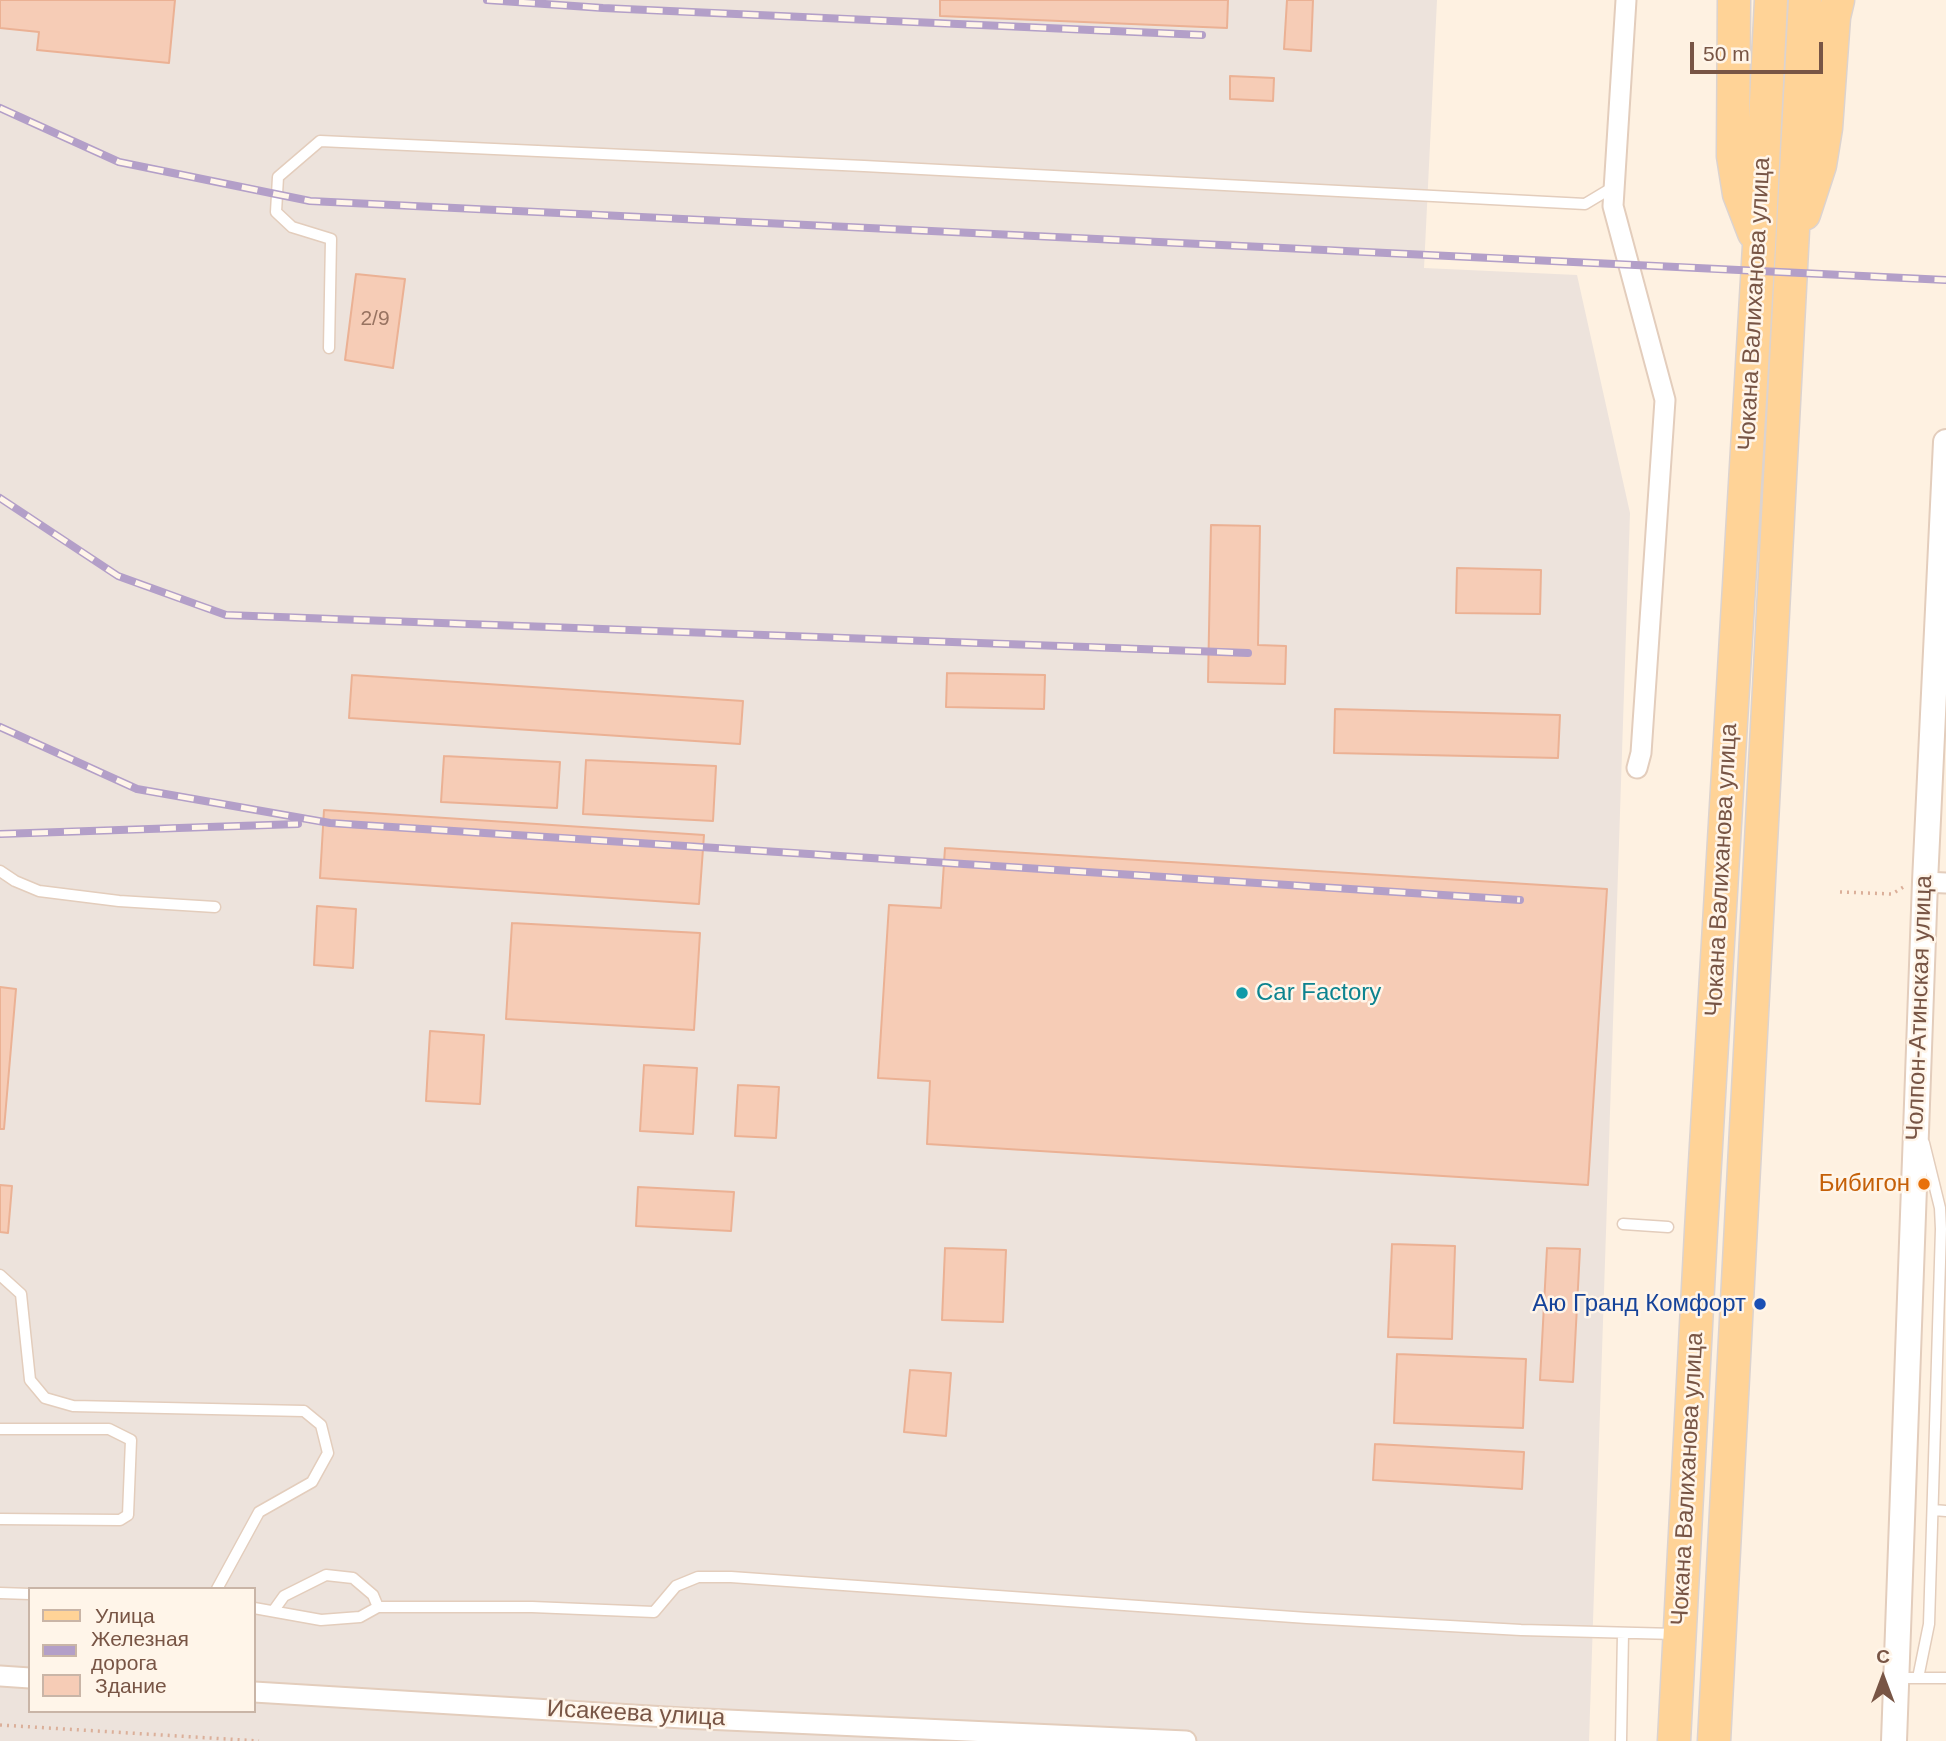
<!DOCTYPE html>
<html>
<head>
<meta charset="utf-8">
<style>
  body { margin:0 }
  #map { position:relative; width:1946px; height:1741px; overflow:hidden; background:#fef1e1; font-family:Arial,sans-serif }
  canvas { display:block }
  .legend { position:absolute; left:28px; top:1587px; width:228px; height:126px; box-sizing:border-box; background:#fff5e9; border:2px solid #c9b5a7; margin:0; padding:9px 12px; list-style:none; font-size:21px; color:#785545 }
  .legend li { display:flex; align-items:center; gap:14px; height:35px }
  .legend b { width:35px; border:2px solid #c9b5a7 }
  .north { position:absolute; left:1848px; top:1643px; width:70px; height:70px; -webkit-text-stroke:5px #fff5e9; paint-order:stroke; rotate:0deg; font-size:19px; font-weight:700; line-height:28px; text-align:center; color:#785545 }
  .north::after { content:''; display:block; margin:auto; width:24px; height:32px; background:#785545; clip-path:polygon(50% 0,100% 100%,50% 72%,0 100%) }
  .scale { position:absolute; left:1690px; top:42px; width:133px; height:32px; box-sizing:border-box; border:4px solid #785545; border-top:0; padding-left:9px; font-size:21px; line-height:24px; white-space:nowrap; color:#785545; -webkit-text-stroke:5px #fff5e9; paint-order:stroke }
</style>
</head>
<body>
<div id="map">
<canvas width="1946" height="1741"></canvas>
<ul class="legend">
<li><b style="height:9px;background:#ffd397"></b>Улица</li>
<li><b style="height:9px;background:#b39fc8"></b>Железная дорога</li>
<li><b style="height:19px;background:#f6ccb6"></b>Здание</li>
</ul>
<div class="north">С</div>
<div class="scale">50 m</div>
</div>
<script>
const c = document.querySelector('canvas').getContext('2d');
c.lineJoin = 'round';
function paint(path, color) { c.fillStyle = color; c.fill(path, 'evenodd'); }
const toPath = rows => new Path2D(rows.map(r => 'M' + r).join(''));
function stroke(path, color, width, dash) { c.strokeStyle = color; c.lineWidth = width; c.lineCap = dash ? 'butt' : 'round'; c.setLineDash(dash || []); c.stroke(path); }
function drawText(font, color, halo, rows, align = 'center') {
  c.font = font + ' Arial,sans-serif'; c.lineWidth = 5; c.setLineDash([]); c.textBaseline = 'middle'; c.strokeStyle = halo; c.fillStyle = color; for (const [text, x, y, turn = 0] of rows) {
    c.save(); c.translate(x, y); c.rotate((+turn || 0) * Math.PI / 180); c.textAlign = isNaN(turn) ? turn : align; if (halo) c.strokeText(text, 0, 0); c.fillText(text, 0, 0); c.restore();
  }
}
paint(toPath([
  [0,0,1437,0,1424,268,1577,275,1630,513,1589,1741,0,1741],
  [30,1589,254,1589,254,1711,30,1711]
]), '#ede3dc');
const building = toPath([
  [0,0,175,0,169,63,37,50,39,32,0,28,0,0],
  [940,0,1228,0,1227,28,940,16,940,0],
  [1287,0,1313,0,1311,51,1284,49,1287,0],
  [1230,76,1274,78,1273,101,1230,99,1230,76],
  [356,274,405,279,393,368,345,360,356,274],
  [1211,525,1260,526,1258,645,1286,646,1285,684,1208,682,1211,525],
  [1457,568,1541,570,1540,614,1456,613,1457,568],
  [947,673,1045,675,1044,709,946,707,947,673],
  [352,675,743,701,740,744,349,718,352,675],
  [1335,709,1560,715,1558,758,1334,753,1335,709],
  [444,756,560,762,557,808,441,802,444,756],
  [586,760,716,766,713,821,583,814,586,760],
  [324,810,704,835,699,904,320,878,324,810],
  [945,848,1607,889,1588,1185,927,1144,930,1081,878,1078,889,905,941,908,945,848],
  [317,906,356,909,353,968,314,965,317,906],
  [512,923,700,933,694,1030,506,1019,512,923],
  [0,987,16,989,4,1129,0,1129,0,987],
  [430,1031,484,1035,480,1104,426,1101,430,1031],
  [644,1065,697,1068,693,1134,640,1131,644,1065],
  [738,1085,779,1087,776,1138,735,1136,738,1085],
  [0,1185,12,1186,8,1233,0,1232,0,1185],
  [638,1187,734,1192,731,1231,636,1226,638,1187],
  [1392,1244,1455,1246,1452,1339,1388,1337,1392,1244],
  [945,1248,1006,1250,1003,1322,942,1320,945,1248],
  [1547,1248,1580,1249,1573,1382,1540,1380,1547,1248],
  [1397,1354,1526,1359,1523,1428,1394,1423,1397,1354],
  [910,1370,951,1373,946,1436,904,1432,910,1370],
  [1375,1444,1524,1452,1522,1489,1373,1480,1375,1444]
]);
paint(building, '#f6ccb6');
stroke(building, '#ebb194', 2);
const service = toPath([
  [329,348,331,239,292,227,276,212,278,177,320,141,864,166,1585,204,1615,186],
  [0,871,15,881,39,891,119,901,215,907],
  [1623,1224,1668,1227],
  [0,1275,21,1294,30,1380,45,1398,73,1406,304,1411,321,1425,328,1453,312,1482,259,1512,217,1589],
  [0,1429,109,1429,131,1440,128,1515,120,1520,0,1519],
  [1933,1510,1946,1511],
  [0,1593,30,1594],
  [254,1608,321,1620,360,1617,378,1607,532,1607,654,1612,676,1586,698,1577,731,1577,1307,1618,1521,1630,1675,1634],
  [274,1610,284,1596,326,1575,353,1578,373,1595,378,1607],
  [1896,1678,1946,1678],
  [1918,1678,1929,1624,1941,1229,1940,1208,1924,1143],
  [1621,1741,1623,1633]
]);
const minor = toPath([
  [1626,0,1613,206,1665,400,1641,753,1637,768],
  [1925,882,1946,883],
  [0,1676,30,1678],
  [254,1692,683,1718,1186,1741]
]);
const tertiary = toPath([
  [1894,1741,1925,882,1946,442]
]);
const primary = toPath([
  [1734,0,1733,156,1739,194,1754,233],
  [1804,214,1820,165,1826,128,1834,17,1838,0],
  [1674,1741,1701,1231,1759,246,1771,0],
  [1714,1741,1805,0]
]);
stroke(service, '#e3cdbc', 13);
stroke(minor, '#e3cdbc', 23);
stroke(tertiary, '#e3cdbc', 28);
stroke(primary, '#dcd3cf', 35);
stroke(toPath([
  [1840,892,1892,894,1905,886],
  [0,1725,259,1741]
]), '#dbaf99', 3.5, [2, 5]);
stroke(service, '#fff', 10);
stroke(minor, '#fff', 19);
stroke(tertiary, '#fff', 24);
stroke(primary, '#ffd397', 32);
const rail = toPath([
  [487,0,603,8,1202,35],
  [0,108,119,162,310,201,1946,280],
  [0,498,118,576,226,615,1248,653],
  [0,727,137,789,330,823,1520,900],
  [0,834,298,824]
]);
stroke(rail, '#b39fc8', 8);
stroke(rail, '#fff5e9', 5, [16]);
for (const [x, y, r, color] of [
  [1242,993,7,"#0f9aa8"],
  [1924,1184,7,"#e8710a"],
  [1760,1304,7,"#1a4fb4"]
]) { const dot = new Path2D(); dot.arc(x, y, r, 0, 2 * Math.PI); c.fillStyle = color; c.fill(dot); stroke(dot, '#fff5e9', 2.5); }
drawText('21px', '#987361', null, [
  ["2/9",375,319]
]);
drawText('24px', '#785545', '#fff5e9', [
  ["Чокана Валиханова улица",1755,304,-87],
  ["Чокана Валиханова улица",1722,870,-87],
  ["Чолпон-Атинская улица",1920,1008,-88],
  ["Чокана Валиханова улица",1688,1479,-87],
  ["Исакеева улица",636,1714,3]
]);
drawText('24px', '#0d838f', '#fff5e9', [
  ["Car Factory",1256,993]
], 'left');
drawText('24px', '#c56008', '#fff5e9', [
  ["Бибигон",1910,1184]
], 'right');
drawText('24px', '#164399', '#fff5e9', [
  ["Аю Гранд Комфорт",1746,1304]
], 'right');
</script>
</body>
</html>
